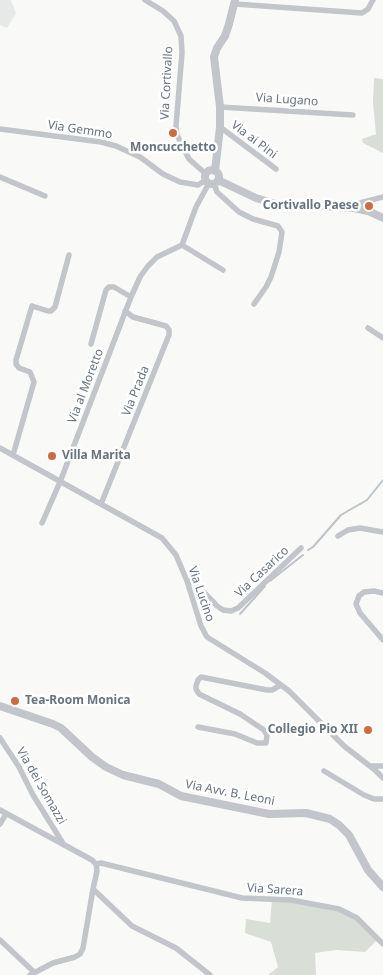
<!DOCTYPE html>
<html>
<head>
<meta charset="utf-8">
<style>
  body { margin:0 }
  canvas { display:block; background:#f9f9f8 }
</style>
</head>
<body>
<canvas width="383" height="975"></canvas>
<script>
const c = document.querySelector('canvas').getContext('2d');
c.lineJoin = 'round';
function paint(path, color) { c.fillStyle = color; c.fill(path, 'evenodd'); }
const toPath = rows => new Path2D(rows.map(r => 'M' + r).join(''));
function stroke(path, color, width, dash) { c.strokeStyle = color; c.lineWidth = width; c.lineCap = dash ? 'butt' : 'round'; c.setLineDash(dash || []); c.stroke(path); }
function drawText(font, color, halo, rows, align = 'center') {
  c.font = font + ' "Noto Sans",sans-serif'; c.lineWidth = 5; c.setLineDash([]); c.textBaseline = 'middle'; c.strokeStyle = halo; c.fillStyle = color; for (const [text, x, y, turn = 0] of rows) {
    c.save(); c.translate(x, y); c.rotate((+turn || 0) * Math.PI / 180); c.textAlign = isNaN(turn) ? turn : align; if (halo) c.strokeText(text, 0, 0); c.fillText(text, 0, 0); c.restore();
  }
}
paint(toPath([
  [0,0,11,0,16,13,7,28,0,25]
]), '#e7e8e8');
paint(toPath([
  [374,78,383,79,383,153,363,143,362,139,376,134,373,103],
  [272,899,291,900,352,915,378,939,365,952,336,950,315,953,316,975,268,975,278,967,271,942,245,933,246,919,270,923]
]), '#d9ded7');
stroke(toPath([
  [308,550,313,547,341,515,367,500,383,480],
  [270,581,303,555],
  [240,614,265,586]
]), '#bbc4c8', 2);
stroke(toPath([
  [145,0,163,11,174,21,181,36,182,53,176,126,177,135,189,159,206,174],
  [235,4,362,13,368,9,373,0],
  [220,107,353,115],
  [220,127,276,169],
  [0,129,101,142,116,146,140,157,163,174,180,182,198,185,206,180],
  [0,177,45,196],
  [209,183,196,207,182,245,223,270],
  [214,184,217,192,239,212,253,219,278,226,282,232,279,252,271,277,266,287,254,304],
  [354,208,360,203,383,197],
  [368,328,383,338],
  [91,344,106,290,109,287,114,287,131,297,140,277,148,266,157,257,182,245],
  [0,448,162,538,176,555,187,581,201,626,207,637,265,673,289,691,344,746,375,770,383,778],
  [13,455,34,382,30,372,19,368,16,364,16,360,32,306,48,311,51,311,55,307,69,255],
  [101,504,169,335,169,330,166,326,133,317,125,311],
  [42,523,60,482,131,297],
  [338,536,348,530,360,528,383,532],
  [187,581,195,583,217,606,223,610,231,611,238,608,301,548],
  [383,593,374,591,364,592,359,596,356,604,360,613,383,640],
  [198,727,235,734,257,743,266,743,267,735,264,730,240,714,199,694,196,689,196,686,198,680,201,677,267,690,272,690,281,685],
  [0,738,19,767,33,795,64,845],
  [370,766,383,766],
  [324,771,364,795,374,799,383,799],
  [0,810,92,860,96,864],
  [0,824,6,814],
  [96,864,101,863,242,898,291,900,339,909,357,918,383,944],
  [96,864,97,871,93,889,132,926,176,948,210,975],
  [0,940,34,972],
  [30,975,53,963,75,957,80,954,83,948,93,889]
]), '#c2c5c9', 5.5);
stroke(toPath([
  '205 177a7 7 0 1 1 14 0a7 7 0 1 1-14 0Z',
  [215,171,220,127,220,107,214,57,217,48,225,36,229,24,235,0],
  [218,180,256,198,276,204,354,208,368,211,383,218],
  [0,706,53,724,61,728,92,757,106,767,123,775,159,784,181,796,269,814,306,813,330,819,339,825,349,835,368,870,383,887]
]), '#c2c5c9', 8);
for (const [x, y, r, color] of [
  [173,133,5,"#cf6b42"],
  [369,206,5,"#cf6b42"],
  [52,456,5,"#cf6b42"],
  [15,701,5,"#cf6b42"],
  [368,730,5,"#cf6b42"]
]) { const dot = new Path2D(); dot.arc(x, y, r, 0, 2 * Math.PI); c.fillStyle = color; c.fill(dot); stroke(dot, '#fff', 2); }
drawText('12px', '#67747f', '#fff', [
  ["Via Cortivallo",167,83,-87],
  ["Via Lugano",287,100,4],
  ["Via Gemmo",80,130,9],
  ["Via ai Pini",254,140,37],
  ["Via al Moretto",86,386,-69],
  ["Via Prada",136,391,-68],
  ["Via Casarico",262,572,-43],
  ["Via Lucino",201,594,71],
  ["Via dei Somazzi",41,786,60],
  ["Via Avv. B. Leoni",230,793,11],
  ["Via Sarera",275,890,4]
]);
drawText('bold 12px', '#67747f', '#fff', [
  ["Moncucchetto",173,148,"center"],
  ["Cortivallo Paese",359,206],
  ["Villa Marita",62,456,"left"],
  ["Tea-Room Monica",25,701,"left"],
  ["Collegio Pio XII",358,730]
], 'right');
</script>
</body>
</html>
